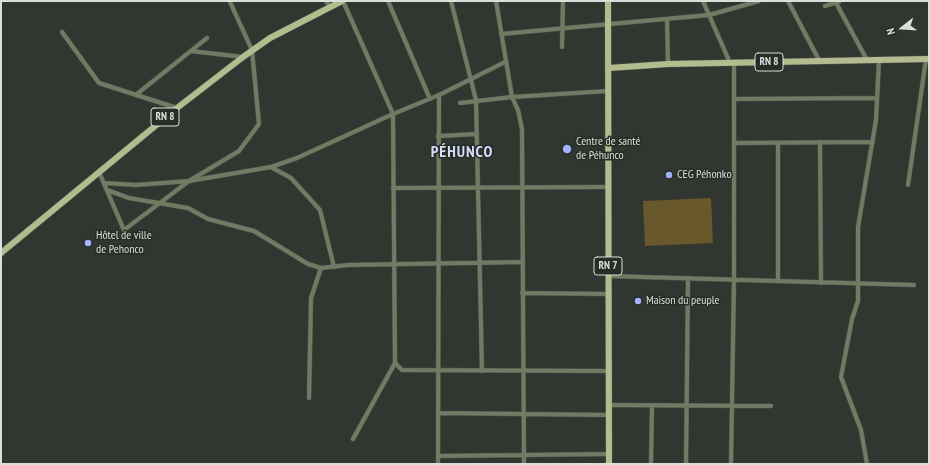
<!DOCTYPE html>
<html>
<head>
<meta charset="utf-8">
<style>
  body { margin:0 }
  #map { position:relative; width:930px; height:465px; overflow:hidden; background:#313730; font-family:"PT Sans Narrow",sans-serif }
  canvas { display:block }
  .frame { position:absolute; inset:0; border:2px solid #dbdfdb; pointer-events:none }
  .north { position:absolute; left:882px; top:8px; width:40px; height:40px; -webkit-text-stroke:3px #272d27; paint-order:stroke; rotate:253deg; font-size:11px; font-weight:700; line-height:16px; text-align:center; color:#dbdfdb }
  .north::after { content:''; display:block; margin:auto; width:14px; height:18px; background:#dbdfdb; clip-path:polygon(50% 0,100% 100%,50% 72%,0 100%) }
</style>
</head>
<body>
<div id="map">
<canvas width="930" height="465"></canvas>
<div class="frame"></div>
<div class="north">N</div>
</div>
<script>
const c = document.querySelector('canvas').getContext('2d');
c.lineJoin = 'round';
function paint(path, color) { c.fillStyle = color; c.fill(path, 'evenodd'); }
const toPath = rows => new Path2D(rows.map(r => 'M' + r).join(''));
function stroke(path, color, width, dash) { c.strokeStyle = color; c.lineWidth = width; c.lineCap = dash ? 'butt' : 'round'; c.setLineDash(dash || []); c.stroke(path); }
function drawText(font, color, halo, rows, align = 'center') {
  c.font = font + ' "PT Sans Narrow",sans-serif'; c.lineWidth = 3; c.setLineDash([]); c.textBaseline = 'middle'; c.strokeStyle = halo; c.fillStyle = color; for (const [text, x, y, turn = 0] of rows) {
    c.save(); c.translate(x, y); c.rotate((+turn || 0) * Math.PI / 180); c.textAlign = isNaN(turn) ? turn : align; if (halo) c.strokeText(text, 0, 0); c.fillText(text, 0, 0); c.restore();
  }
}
paint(toPath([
  [711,198,713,243,645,246,643,201]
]), '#68582b');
const minor = toPath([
  [326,1,330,7],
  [343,1,393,114,395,363,353,439],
  [388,1,430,99],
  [451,1,476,100,482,371],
  [496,1,512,97,518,110,522,129,524,464],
  [703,1,730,63],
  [788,1,819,60],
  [835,1,867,60],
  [825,6,840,1],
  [667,19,668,64],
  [62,32,99,83,177,108],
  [501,34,709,15,759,1],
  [562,47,563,1],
  [191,51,243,57],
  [137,94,207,38],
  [734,99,877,98],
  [460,103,512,97,608,91],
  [438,136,477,134],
  [820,142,821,283],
  [734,143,873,142],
  [778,143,778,281],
  [271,167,291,178,320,210,334,267],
  [99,172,127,237],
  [104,183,136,185,189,181,271,167,297,158,393,114,439,95,505,62],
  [908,185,926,59],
  [393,188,608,187],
  [107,190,129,198,188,208,208,219,254,231,308,264,321,268,348,265,522,262],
  [124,230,189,181,239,151,259,124,252,50,230,2],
  [608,276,914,285],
  [522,293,608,294],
  [395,363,402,370,608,371],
  [309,398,311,298,321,268],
  [609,405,771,406],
  [438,413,609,415],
  [438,456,609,454],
  [438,464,439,95],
  [651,464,652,406],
  [686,464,688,278],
  [731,464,734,280,734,63],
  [867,464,861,430,841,377,852,319,858,301,858,227,876,120,879,60]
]);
const primary = toPath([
  [608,1,609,464],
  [609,68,668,64,929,59],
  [1,253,177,108,243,57,270,38,342,1]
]);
stroke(minor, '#50554f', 5);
stroke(primary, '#50554f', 7);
stroke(minor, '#747963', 4);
stroke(primary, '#b3bc8f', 6);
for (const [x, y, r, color] of [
  [567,149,5,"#a3b2fd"],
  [669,175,4,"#a3b2fd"],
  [88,243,4,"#a3b2fd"],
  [638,301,4,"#a3b2fd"]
]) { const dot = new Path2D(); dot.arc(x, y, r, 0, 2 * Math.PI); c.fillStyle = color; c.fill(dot); stroke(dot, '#272d27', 1.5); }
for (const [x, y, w] of [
  [769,62,28],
  [165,117,28],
  [608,266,28]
]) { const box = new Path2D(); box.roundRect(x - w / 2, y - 9, w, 18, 3); c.fillStyle = '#272d27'; c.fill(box); stroke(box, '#dbdfdb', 1); }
drawText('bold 11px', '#dbdfdb', null, [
  ["RN 8",769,62],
  ["RN 8",165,117],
  ["RN 7",608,266]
]);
drawText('12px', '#dbdfdb', '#272d27', [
  ["Centre de santé",576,142],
  ["de Péhunco",576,156],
  ["CEG Péhonko",677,175],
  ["Hôtel de ville",96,236],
  ["de Pehonco",96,250],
  ["Maison du peuple",646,301]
], 'left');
c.letterSpacing = '1px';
drawText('bold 16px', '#d5dcf9', '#272d27', [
  ["PÉHUNCO",462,152]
]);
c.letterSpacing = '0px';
</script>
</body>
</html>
